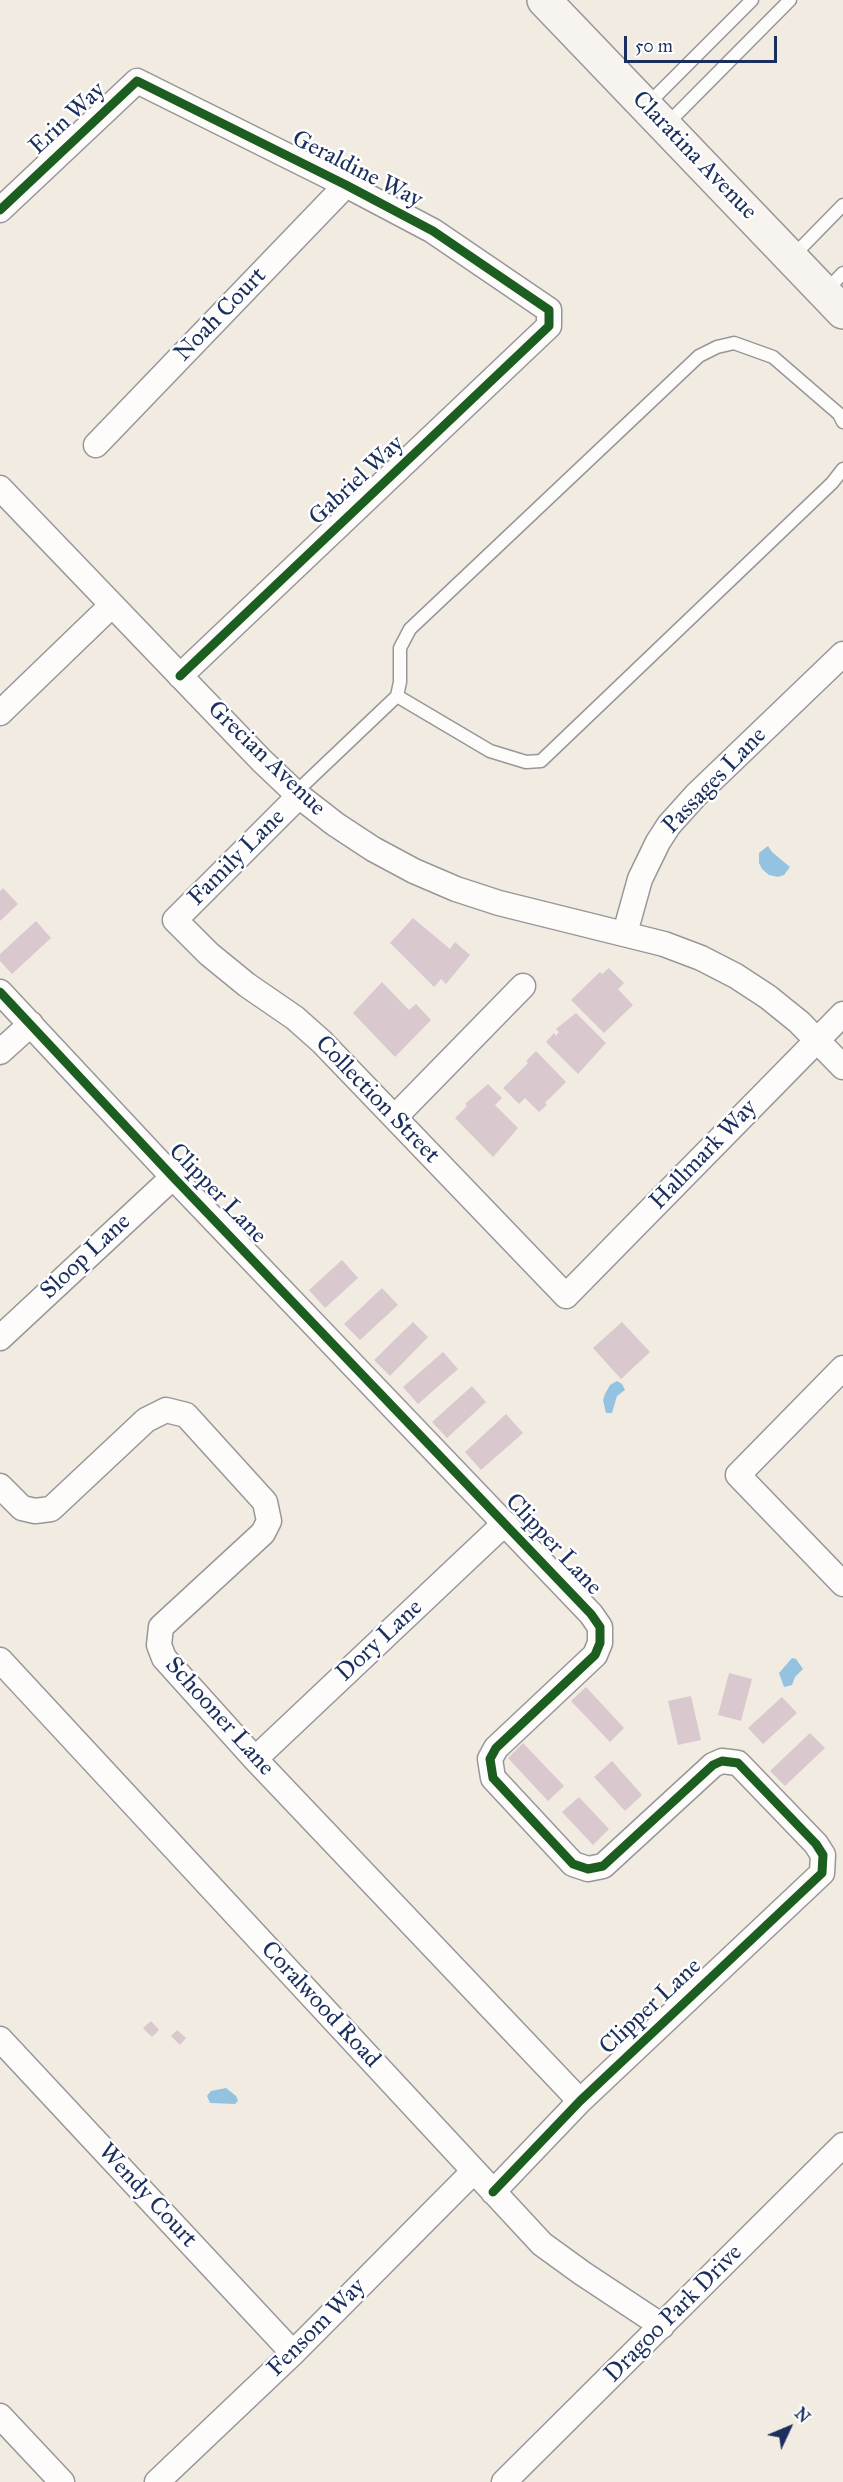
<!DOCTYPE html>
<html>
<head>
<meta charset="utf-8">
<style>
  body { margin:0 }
  #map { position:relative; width:843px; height:2482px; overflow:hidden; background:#f2ebe1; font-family:"IM FELL Great Primer",serif }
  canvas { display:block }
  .north { position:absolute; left:759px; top:2398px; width:60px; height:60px; -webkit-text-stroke:4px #fff; paint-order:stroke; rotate:46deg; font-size:16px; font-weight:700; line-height:24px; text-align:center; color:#1b2f5e }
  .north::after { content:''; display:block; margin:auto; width:21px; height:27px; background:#1b2f5e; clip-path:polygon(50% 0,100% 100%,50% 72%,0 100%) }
  .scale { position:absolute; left:624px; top:36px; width:153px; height:27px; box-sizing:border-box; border:3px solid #1b2f5e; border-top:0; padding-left:8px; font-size:18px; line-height:21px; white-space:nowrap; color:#1b2f5e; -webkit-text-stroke:4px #fff; paint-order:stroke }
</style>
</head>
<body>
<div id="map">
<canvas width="843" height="2482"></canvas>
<div class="north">N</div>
<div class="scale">50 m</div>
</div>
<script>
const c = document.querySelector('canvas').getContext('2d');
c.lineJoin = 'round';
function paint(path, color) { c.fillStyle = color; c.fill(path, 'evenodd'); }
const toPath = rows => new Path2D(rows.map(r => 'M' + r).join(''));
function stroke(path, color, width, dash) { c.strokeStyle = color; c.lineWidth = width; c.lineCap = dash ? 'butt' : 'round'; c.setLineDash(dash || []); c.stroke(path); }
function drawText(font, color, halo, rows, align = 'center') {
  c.font = font + ' "IM FELL Great Primer",serif'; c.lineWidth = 5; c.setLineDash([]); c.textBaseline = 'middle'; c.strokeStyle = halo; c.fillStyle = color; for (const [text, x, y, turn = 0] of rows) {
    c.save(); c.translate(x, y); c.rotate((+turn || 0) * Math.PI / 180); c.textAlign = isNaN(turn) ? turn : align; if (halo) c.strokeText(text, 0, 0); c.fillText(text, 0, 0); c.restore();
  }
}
paint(toPath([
  [768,846,772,852,790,867,784,875,778,877,769,875,762,869,759,863,759,853],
  [617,1381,622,1384,625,1390,617,1396,612,1413,606,1413,603,1400,605,1394,610,1385],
  [792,1658,796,1659,803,1669,795,1677,792,1685,784,1687,779,1673],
  [226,2088,236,2096,238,2101,235,2104,210,2103,207,2096,211,2091]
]), '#94c2e1');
paint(toPath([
  [3,888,18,904,0,921,0,891],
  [413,918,450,949,455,942,470,955,446,984,441,979,434,987,390,943],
  [36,921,51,938,12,974,0,961,0,954],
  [609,968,624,983,618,989,633,1005,604,1033,571,1000,600,972,602,974],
  [382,982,409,1010,416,1004,431,1020,395,1057,353,1013],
  [576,1013,606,1043,578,1074,546,1042,554,1033,556,1036,559,1032,556,1029],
  [536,1051,566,1082,545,1103,547,1105,539,1112,525,1098,519,1104,503,1088,528,1063,526,1061],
  [488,1084,502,1098,495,1105,518,1128,493,1157,455,1118,467,1106,465,1104],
  [342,1260,358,1278,325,1308,309,1290],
  [382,1288,398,1305,360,1340,344,1324],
  [413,1322,428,1337,390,1376,374,1360],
  [622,1322,650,1352,621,1379,593,1348],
  [443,1352,458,1369,418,1404,403,1387],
  [472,1386,486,1402,447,1438,432,1422],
  [506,1414,523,1433,481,1470,465,1452],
  [729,1673,752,1679,741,1721,718,1715],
  [586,1687,624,1728,610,1742,571,1701],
  [691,1696,701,1740,678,1745,668,1701],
  [782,1697,797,1713,763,1744,748,1728],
  [810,1733,825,1748,785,1786,770,1771],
  [523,1743,564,1786,548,1801,508,1758],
  [612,1761,642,1795,625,1811,594,1777],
  [579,1797,609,1829,593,1845,562,1812],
  [151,2021,159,2030,152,2037,143,2028],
  [177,2030,186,2038,180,2045,171,2036]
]), '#d9c8cd');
const service = toPath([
  [647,105,752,0],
  [666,125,790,0],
  [792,257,843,205],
  [825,292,843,273],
  [397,696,490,751,526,762,541,761,832,483,843,469],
  [296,792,397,696,400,682,400,648,410,629,699,356,717,347,734,343,773,357,839,414,843,422]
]);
const minor = toPath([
  [0,210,137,81,346,185,433,231,549,310,549,326,180,676],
  [96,445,346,185],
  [0,488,262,761,299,796,335,824,373,849,414,871,456,889,499,903,664,944,701,958,736,976,768,997,799,1022,843,1067],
  [0,713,112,605],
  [299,796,175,920,209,954,247,985,295,1018,322,1042,566,1296,843,1014],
  [625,933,640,879,658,842,669,825,696,795,843,654],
  [0,992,173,1177,591,1614,600,1627,600,1643,595,1655,496,1748,490,1759,493,1778,573,1864,588,1869,603,1866,713,1765,722,1761,738,1763,816,1844,823,1855,822,1873,580,2101,493,2192],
  [0,1052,31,1024],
  [395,1117,523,986],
  [0,1338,173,1177],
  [843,1368,738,1475,843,1584],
  [0,1486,22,1508,35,1511,51,1509,146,1420,166,1410,186,1415,265,1502,269,1521,263,1533,161,1627,159,1645,164,1658,255,1759,580,2101],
  [0,1660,542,2244,582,2273,662,2326],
  [255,1759,505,1523],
  [0,2039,293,2353],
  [0,2416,62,2482],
  [157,2482,293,2353,474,2171],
  [504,2482,843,2145]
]);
const secondary = toPath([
  [544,0,843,312]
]);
stroke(service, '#97979a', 15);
stroke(minor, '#97979a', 27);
stroke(secondary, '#97979a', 36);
stroke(service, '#fdfcfa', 12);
stroke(minor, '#fdfcfa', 24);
stroke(secondary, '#f7f4ef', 33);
stroke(toPath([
  [0,210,137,81,346,185,433,231,549,310,549,326,180,676],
  [0,992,173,1177,591,1614,600,1627,600,1643,595,1655,496,1748,490,1759,493,1778,573,1864,588,1869,603,1866,713,1765,722,1761,738,1763,816,1844,823,1855,822,1873,580,2101,493,2192]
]), '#1b5e20', 9);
drawText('24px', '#1b2f5e', '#fff', [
  ["Erin Way",68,119,-43],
  ["Claratina Avenue",694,156,46],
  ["Geraldine Way",357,170,27],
  ["Noah Court",221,315,-46],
  ["Gabriel Way",357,481,-43],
  ["Grecian Avenue",266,759,44],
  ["Passages Lane",715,781,-46],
  ["Family Lane",237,858,-45],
  ["Collection Street",377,1100,46],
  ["Hallmark Way",704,1155,-46],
  ["Clipper Lane",217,1194,46],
  ["Sloop Lane",86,1257,-43],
  ["Clipper Lane",553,1545,47],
  ["Dory Lane",380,1641,-43],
  ["Schooner Lane",219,1717,48],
  ["Coralwood Road",320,2005,47],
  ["Clipper Lane",651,2007,-43],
  ["Wendy Court",147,2196,47],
  ["Dragoo Park Drive",674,2314,-45],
  ["Fensom Way",317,2328,-45]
]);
</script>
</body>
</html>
